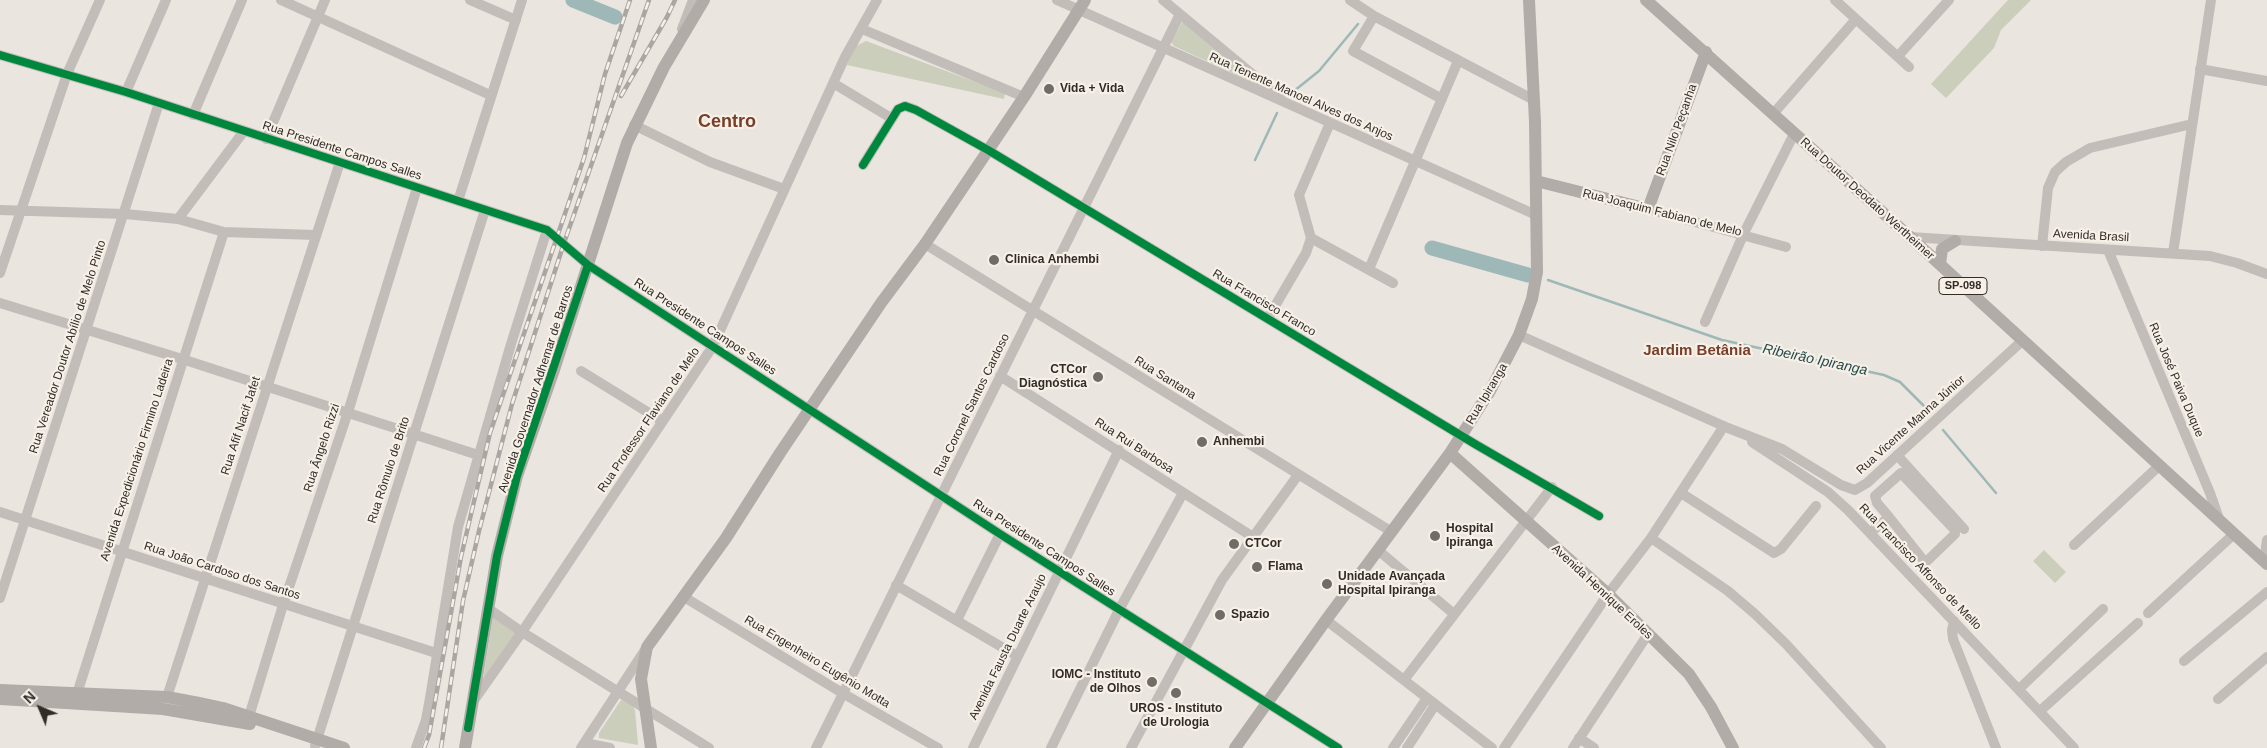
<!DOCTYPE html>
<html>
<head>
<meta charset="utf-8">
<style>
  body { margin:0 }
  #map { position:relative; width:2267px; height:748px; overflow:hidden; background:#eae5df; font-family:Arial,sans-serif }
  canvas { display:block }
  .north { position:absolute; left:15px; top:683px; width:50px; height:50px; -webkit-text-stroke:4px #f6f0e7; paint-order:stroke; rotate:315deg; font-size:14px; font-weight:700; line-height:20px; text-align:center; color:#322b28 }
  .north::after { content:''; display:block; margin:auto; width:18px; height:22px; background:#322b28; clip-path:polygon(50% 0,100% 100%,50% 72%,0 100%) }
</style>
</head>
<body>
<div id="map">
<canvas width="2267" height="748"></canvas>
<div class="north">N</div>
</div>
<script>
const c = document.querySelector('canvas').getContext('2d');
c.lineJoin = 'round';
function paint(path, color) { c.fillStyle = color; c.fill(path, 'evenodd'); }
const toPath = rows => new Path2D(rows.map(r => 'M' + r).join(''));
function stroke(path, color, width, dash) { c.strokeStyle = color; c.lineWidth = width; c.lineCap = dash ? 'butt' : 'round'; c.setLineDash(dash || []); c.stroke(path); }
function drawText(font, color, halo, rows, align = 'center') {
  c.font = font + ' Arial,sans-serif'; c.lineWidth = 4.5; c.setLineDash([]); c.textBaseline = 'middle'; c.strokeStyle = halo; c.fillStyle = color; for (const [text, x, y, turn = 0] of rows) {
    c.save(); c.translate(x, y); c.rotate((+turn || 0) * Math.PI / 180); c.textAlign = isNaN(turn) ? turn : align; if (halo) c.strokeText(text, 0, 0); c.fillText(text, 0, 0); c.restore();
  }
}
paint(toPath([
  [2008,0,2031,0,2001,30,1994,48,1946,98,1931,84],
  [1183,21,1269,90,1174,46,1171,42],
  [866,41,1005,93,1004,99,847,65,854,47],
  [2044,550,2066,572,2055,583,2033,561],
  [493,617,518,634,483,679],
  [621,700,632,704,635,710,638,745,599,738,599,733]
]), '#cacebb');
stroke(toPath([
  [1289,95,1319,71,1358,24],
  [1255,160,1277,113],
  [1548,280,1722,340,1884,375,1900,382,1929,411],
  [1943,430,1996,493]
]), '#9eb8b8', 2.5);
stroke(toPath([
  [573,0,615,17],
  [1432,248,1528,275]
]), '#9eb8b8', 15);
stroke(toPath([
  [281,0,490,95],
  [470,0,516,20],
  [1057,0,1536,215],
  [1163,0,1280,97],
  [1350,0,1374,16,1534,100],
  [1835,0,1909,67],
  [1374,16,1353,51,1442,99],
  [682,29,693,0],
  [862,29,1024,97],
  [0,55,126,92,547,230,588,265,1000,534,1338,748],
  [1898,56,1949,0],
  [2200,69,2267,81],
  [833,83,891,118],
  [126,92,166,0],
  [1773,114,1856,19],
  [193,115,242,0],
  [634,125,710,162,784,189],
  [266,139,325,0],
  [863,165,898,109,905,106,916,110,988,150,1475,444,1599,516],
  [458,201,522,0],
  [1648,209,1786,247],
  [0,210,125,214,178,219,224,232,315,235],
  [178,219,244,131],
  [1910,237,2210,256,2237,263,2267,274],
  [1311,238,1299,195,1330,123],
  [1311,238,1393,283],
  [925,244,1392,532],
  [2042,246,2048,188,2055,172,2066,162,2090,148,2192,124],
  [2108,250,2210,493,2219,519],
  [2173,253,2211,0],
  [1369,269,1458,61],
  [0,273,67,74,100,0],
  [0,303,182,359,478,455],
  [1268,318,1306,253,1311,238],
  [1705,322,1744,233,1794,134],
  [1519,335,1728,428,1782,449,1841,485,1855,490,1867,483,2022,341],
  [581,371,662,421],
  [1000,376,1253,537],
  [1752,442,1828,492,1848,510,2074,748],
  [1897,455,1964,529],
  [1681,493,1774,553,1781,549,1816,506],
  [0,512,436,653],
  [1870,533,1889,517,1877,503,1875,496,1901,473,1955,530,1955,534,1927,561,1924,561,1889,517],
  [1651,538,1728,591,1755,614,1786,644,1881,748],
  [2074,545,2160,465],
  [1379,551,1454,614],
  [2264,561,2267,540],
  [896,585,1017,656],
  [684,597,844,694,938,748],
  [0,598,159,103],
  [489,609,522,632,709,748],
  [2148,613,2234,534],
  [957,620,1000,534],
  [1326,620,1492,748],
  [1954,621,1952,630,1953,639,1996,748],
  [2184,661,2267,592],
  [1404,680,1552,487],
  [2019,689,2103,609],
  [167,697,340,162],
  [2218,699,2267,657],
  [75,700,224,232],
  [474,700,522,632,713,346,845,57,877,0],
  [2040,711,2138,623],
  [247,723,283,605,348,412,417,188],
  [1579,738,1594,748],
  [585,743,610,748],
  [315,746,485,210],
  [416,748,426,720,430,698,458,527,511,344,547,230],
  [581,748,645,650],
  [816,748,1180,14],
  [973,748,1119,450],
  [1051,748,1119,610,1183,493],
  [1131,748,1222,580,1298,475],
  [1393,748,1427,698],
  [1407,748,1435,705],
  [1504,748,1608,594,1651,538,1724,426],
  [1573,748,1648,634]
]), '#c2bdb9', 10);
stroke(toPath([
  [1646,0,1910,237,2267,564],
  [1536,181,1648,209,1706,52],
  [1940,264,1942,249,1955,241],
  [1450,453,1608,594,1689,674,1711,707,1733,748],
  [0,690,167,697,199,703,223,708,344,748],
  [0,699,163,709,250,724],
  [465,748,497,556,517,476,554,370,627,143,664,67,704,0],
  [651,748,641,679,647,647,726,538,780,453,881,303,925,244,1024,97,1085,0],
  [1235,748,1326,620,1450,453,1490,391,1519,335,1532,299,1537,272,1535,122,1529,0]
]), '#b1aca8', 12);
const rail = toPath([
  [621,96,667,17,675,0],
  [424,748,429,735,461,557,490,433,584,158,605,74,630,0],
  [441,748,463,601,479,531,512,404,564,243,649,0]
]);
stroke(rail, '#aaa6a3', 4.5);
stroke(rail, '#f6f0e7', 2.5, [8]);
stroke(toPath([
  [0,55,126,92,547,230,588,265,1000,534,1338,748],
  [863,165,898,109,905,106,916,110,988,150,1475,444,1599,516],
  [468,728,497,556,517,476,588,265]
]), '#00873e', 8);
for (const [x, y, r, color] of [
  [1049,89,6,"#726c68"],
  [994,260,6,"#726c68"],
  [1098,377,6,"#726c68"],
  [1202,442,6,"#726c68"],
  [1435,536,6,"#726c68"],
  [1234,544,6,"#726c68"],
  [1257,567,6,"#726c68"],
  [1327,584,6,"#726c68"],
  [1220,615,6,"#726c68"],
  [1152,682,6,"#726c68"],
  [1176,693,6,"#726c68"]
]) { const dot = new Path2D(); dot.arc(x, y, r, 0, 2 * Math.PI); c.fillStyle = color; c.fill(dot); stroke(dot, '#f6f0e7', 2); }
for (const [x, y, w] of [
  [1963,286,48]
]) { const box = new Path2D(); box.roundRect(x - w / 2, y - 8.5, w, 17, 4); c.fillStyle = '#f6f0e7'; c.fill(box); stroke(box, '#322b28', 1); }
drawText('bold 11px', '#322b28', null, [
  ["SP-098",1963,286]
]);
drawText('bold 12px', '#322b28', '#f6f0e7', [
  ["Vida + Vida",1060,89],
  ["Clinica Anhembi",1005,260],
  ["CTCor",1087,370,"right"],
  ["Diagnóstica",1087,384,"right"],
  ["Anhembi",1213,442],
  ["Hospital",1446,529],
  ["Ipiranga",1446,543],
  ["CTCor",1245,544],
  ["Flama",1268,567],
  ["Unidade Avançada",1338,577],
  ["Hospital Ipiranga",1338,591],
  ["Spazio",1231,615],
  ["IOMC - Instituto",1141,675,"right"],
  ["de Olhos",1141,689,"right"],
  ["UROS - Instituto",1176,709,"center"],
  ["de Urologia",1176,723,"center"]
], 'left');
drawText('12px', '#322b28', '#f6f0e7', [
  ["Rua Tenente Manoel Alves dos Anjos",1301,97,24],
  ["Rua Nilo Peçanha",1677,130,-70],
  ["Rua Presidente Campos Salles",342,151,18],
  ["Rua Doutor Deodato Wertheimer",1867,199,42],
  ["Rua Joaquim Fabiano de Melo",1662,213,14],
  ["Avenida Brasil",2091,236,3],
  ["Rua Francisco Franco",1264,303,31],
  ["Rua Presidente Campos Salles",705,327,33],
  ["Rua Vereador Doutor Abílio de Melo Pinto",68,347,-72],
  ["Rua Santana",1165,378,32],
  ["Rua José Paiva Duque",2176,380,67],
  ["Avenida Governador Adhemar de Barros",536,389,-72],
  ["Rua Ipiranga",1487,394,-59],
  ["Rua Coronel Santos Cardoso",972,405,-64],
  ["Rua Professor Flaviano de Melo",649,420,-56],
  ["Rua Vicente Manna Júnior",1911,425,-42],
  ["Rua Afif Nacif Jafet",241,426,-72],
  ["Rua Rui Barbosa",1134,446,33],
  ["Rua Ângelo Rizzi",322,448,-72],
  ["Avenida Expedicionário Firmino Ladeira",137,460,-72],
  ["Rua Rômulo de Brito",389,470,-72],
  ["Rua Presidente Campos Salles",1044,548,33],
  ["Rua Francisco Affonso de Mello",1920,567,46],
  ["Rua João Cardoso dos Santos",222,571,18],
  ["Avenida Henrique Eroles",1602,592,43],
  ["Avenida Fausta Duarte Araujo",1008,647,-64],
  ["Rua Engenheiro Eugênio Motta",817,662,31]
]);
drawText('italic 14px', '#234a4e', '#f6f0e7', [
  ["Ribeirão Ipiranga",1815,360,12]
]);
drawText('bold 15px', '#773f2b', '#f6f0e7', [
  ["Jardim Betânia",1697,351]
]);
drawText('bold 18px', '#773f2b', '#f6f0e7', [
  ["Centro",727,122]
]);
</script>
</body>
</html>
